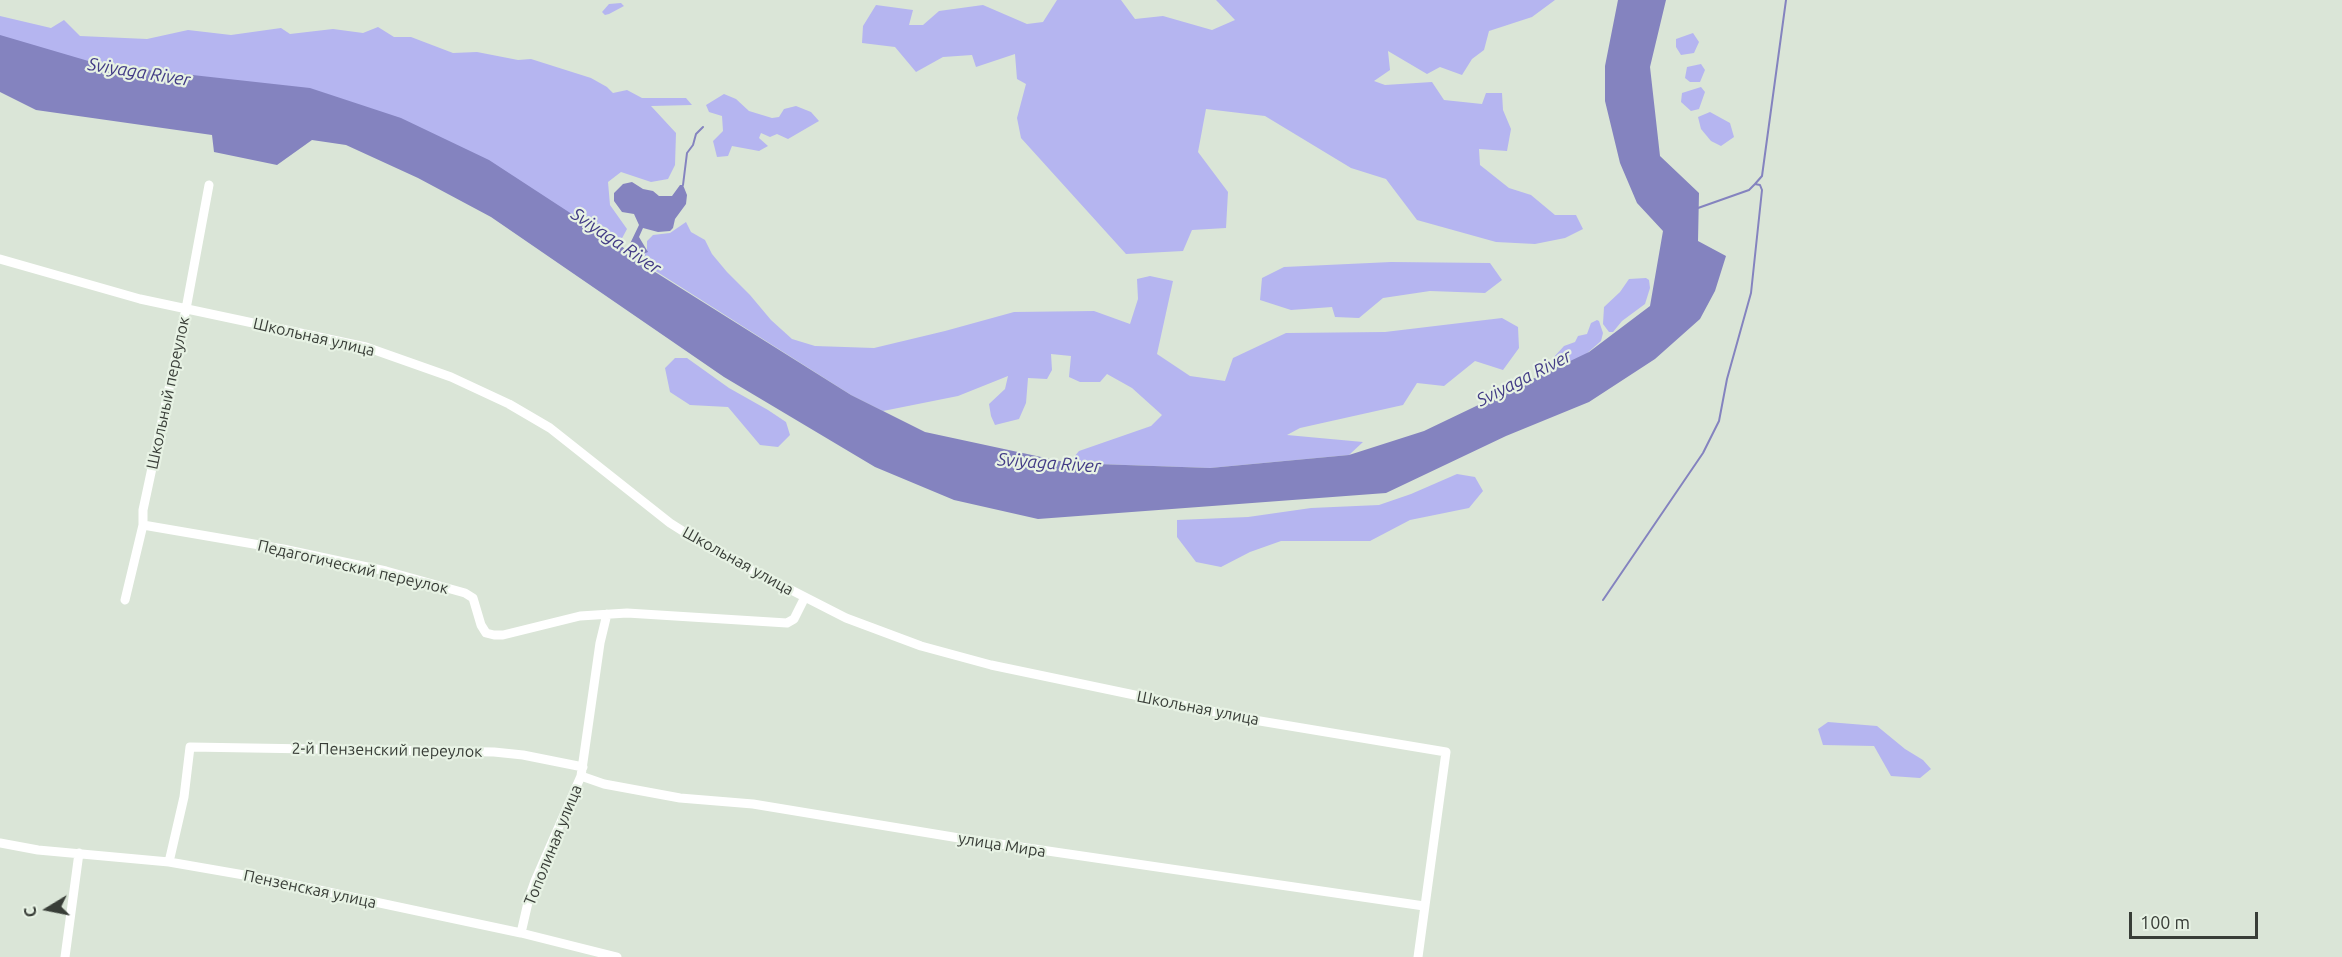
<!DOCTYPE html>
<html>
<head>
<meta charset="utf-8">
<style>
  body { margin:0 }
  #map { position:relative; width:2342px; height:957px; overflow:hidden; background:#dae5d7; font-family:Ubuntu,sans-serif }
  canvas { display:block }
  .north { position:absolute; left:18px; top:879px; width:60px; height:60px; -webkit-text-stroke:4px #e7f2e4; paint-order:stroke; rotate:260deg; font-size:16px; font-weight:700; line-height:24px; text-align:center; color:#383d37 }
  .north::after { content:''; display:block; margin:auto; width:21px; height:27px; background:#383d37; clip-path:polygon(50% 0,100% 100%,50% 72%,0 100%) }
  .scale { position:absolute; left:2129px; top:912px; width:129px; height:27px; box-sizing:border-box; border:3px solid #383d37; border-top:0; padding-left:8px; font-size:18px; line-height:21px; white-space:nowrap; color:#383d37; -webkit-text-stroke:4px #e7f2e4; paint-order:stroke }
</style>
</head>
<body>
<div id="map">
<canvas width="2342" height="957"></canvas>
<div class="north">С</div>
<div class="scale">100 m</div>
</div>
<script>
const c = document.querySelector('canvas').getContext('2d');
c.lineJoin = 'round';
function paint(path, color) { c.fillStyle = color; c.fill(path, 'evenodd'); }
const toPath = rows => new Path2D(rows.map(r => 'M' + r).join(''));
function stroke(path, color, width, dash) { c.strokeStyle = color; c.lineWidth = width; c.lineCap = dash ? 'butt' : 'round'; c.setLineDash(dash || []); c.stroke(path); }
function drawText(font, color, halo, rows, align = 'center') {
  c.font = font + ' Ubuntu,sans-serif'; c.lineWidth = 4.5; c.setLineDash([]); c.textBaseline = 'middle'; c.strokeStyle = halo; c.fillStyle = color; for (const [text, x, y, turn = 0] of rows) {
    c.save(); c.translate(x, y); c.rotate((+turn || 0) * Math.PI / 180); c.textAlign = isNaN(turn) ? turn : align; if (halo) c.strokeText(text, 0, 0); c.fillText(text, 0, 0); c.restore();
  }
}
paint(toPath([
  [1057,0,1121,0,1135,19,1163,16,1212,30,1235,20,1216,0,1555,0,1532,17,1489,31,1484,50,1472,59,1462,75,1440,67,1427,74,1388,51,1390,70,1374,81,1385,85,1432,82,1444,100,1482,104,1486,93,1502,93,1503,110,1511,129,1507,151,1479,149,1480,165,1509,188,1531,195,1555,215,1576,215,1583,229,1565,238,1535,244,1496,242,1417,220,1386,179,1351,168,1265,116,1206,109,1198,152,1228,192,1226,228,1192,230,1183,251,1126,254,1021,138,1017,118,1026,84,1017,79,1015,54,976,67,972,55,943,57,916,72,895,47,862,43,863,26,876,5,913,10,909,25,923,25,939,11,983,5,1027,24,1043,22],
  [621,3,624,6,609,14,605,15,602,12,609,4],
  [0,16,51,28,64,20,80,36,147,39,188,30,231,35,281,28,290,34,333,29,363,33,378,27,394,37,411,37,453,53,477,52,518,60,531,59,591,78,607,87,613,93,627,90,642,98,686,98,692,105,651,106,676,133,675,165,668,179,651,182,621,172,608,182,610,205,627,229,620,242,443,143,205,87,84,63,0,39],
  [1693,33,1699,42,1694,53,1681,55,1676,47,1676,39],
  [1701,64,1705,70,1700,82,1690,82,1685,78,1687,67],
  [1701,87,1705,92,1699,109,1691,111,1681,102,1682,93],
  [724,94,736,99,749,111,772,118,779,117,784,109,796,106,811,112,819,121,788,139,777,134,770,137,761,133,759,138,768,146,759,151,732,146,728,156,717,157,713,141,723,131,722,116,709,112,706,105],
  [1710,112,1730,123,1734,137,1721,146,1711,141,1701,129,1698,117],
  [686,222,691,232,705,240,712,254,727,272,750,295,771,320,792,339,815,346,874,348,945,331,1014,312,1094,311,1130,324,1138,299,1137,279,1150,276,1173,281,1157,354,1190,376,1225,381,1233,358,1286,333,1385,332,1502,318,1518,327,1519,348,1503,370,1475,361,1444,386,1417,383,1403,405,1300,428,1287,435,1363,442,1349,455,1210,468,1069,463,1079,451,1151,426,1162,415,1132,388,1107,374,1100,382,1080,382,1069,377,1071,356,1051,354,1052,370,1047,379,1028,378,1026,403,1019,419,995,425,991,416,989,404,1005,389,1008,376,958,396,883,411,851,395,643,263,642,260,647,250,647,241,653,235,670,233],
  [1391,262,1490,263,1502,280,1485,293,1430,291,1383,298,1359,318,1335,317,1332,307,1291,310,1260,300,1262,278,1284,267],
  [1646,278,1649,280,1650,288,1645,304,1622,321,1613,332,1609,332,1603,324,1604,307,1620,292,1629,279],
  [1597,320,1599,321,1603,333,1601,341,1576,363,1538,378,1533,369,1535,367,1551,365,1553,358,1564,346,1575,342,1578,336,1587,334,1591,323],
  [675,358,687,358,729,388,768,410,786,422,790,435,778,447,760,445,728,407,690,405,670,392,665,368],
  [1457,474,1475,477,1483,491,1469,508,1410,520,1370,541,1281,541,1250,552,1221,567,1196,562,1177,537,1177,520,1248,517,1311,508,1379,505,1411,494],
  [1828,722,1877,726,1905,749,1923,760,1931,769,1920,778,1891,776,1874,746,1823,745,1818,729]
]), '#b5b5f0');
paint(toPath([
  [1618,0,1666,0,1650,67,1660,156,1699,193,1698,241,1726,256,1715,291,1700,319,1655,359,1589,402,1506,436,1386,493,1038,519,954,500,875,467,724,377,491,217,418,178,346,145,312,140,277,165,214,152,212,135,36,110,0,92,0,35,102,65,310,88,401,118,489,160,627,250,639,225,634,214,622,212,614,201,614,193,623,184,632,182,643,189,653,191,659,196,672,196,680,185,683,185,687,195,686,204,675,219,673,228,670,231,658,232,643,228,639,237,648,252,643,254,633,251,636,260,851,395,925,432,1069,463,1210,468,1349,455,1424,431,1589,352,1650,306,1663,231,1637,203,1620,163,1605,101,1605,66]
]), '#8483bf');
stroke(toPath([
  [1755,184,1762,176,1786,0],
  [683,185,687,153,693,145,696,134,703,127],
  [1603,600,1703,453,1719,421,1727,379,1751,293,1762,190,1760,185,1755,184,1749,190,1698,208]
]), '#8483bf', 2);
stroke(toPath([
  [0,259,140,299,366,347,451,377,509,404,550,428,670,523,711,549,846,618,921,646,991,665,1254,720,1446,752,1418,957],
  [143,525,283,549,386,571,465,593,473,598,481,625,486,633,494,635,503,635,580,616,627,613,787,623,794,619,805,597],
  [125,600,143,525,143,510,186,309,209,185],
  [581,776,604,784,680,798,753,804,959,838,1424,906],
  [0,843,38,850,169,862,267,879,521,933,617,957],
  [169,862,184,797,190,747,494,752,523,755,583,767],
  [521,933,529,898,535,881,581,776,600,643,607,614],
  [65,957,79,853]
]), '#fff', 9);
drawText('16px', '#383d37', '#e7f2e4', [
  ["Школьная улица",314,337,13],
  ["Школьный переулок",168,393,-78],
  ["Школьная улица",738,561,29],
  ["Педагогический переулок",353,567,13],
  ["Школьная улица",1198,708,11],
  ["2-й Пензенский переулок",387,750,1],
  ["Тополиная улица",553,845,-68],
  ["улица Мира",1002,845,9],
  ["Пензенская улица",310,889,12]
]);
drawText('italic 18px', '#433c86', '#e7f2e4', [
  ["Sviyaga River",139,72,9],
  ["Sviyaga River",616,241,34],
  ["Sviyaga River",1524,378,-27],
  ["Sviyaga River",1049,463,4]
]);
</script>
</body>
</html>
